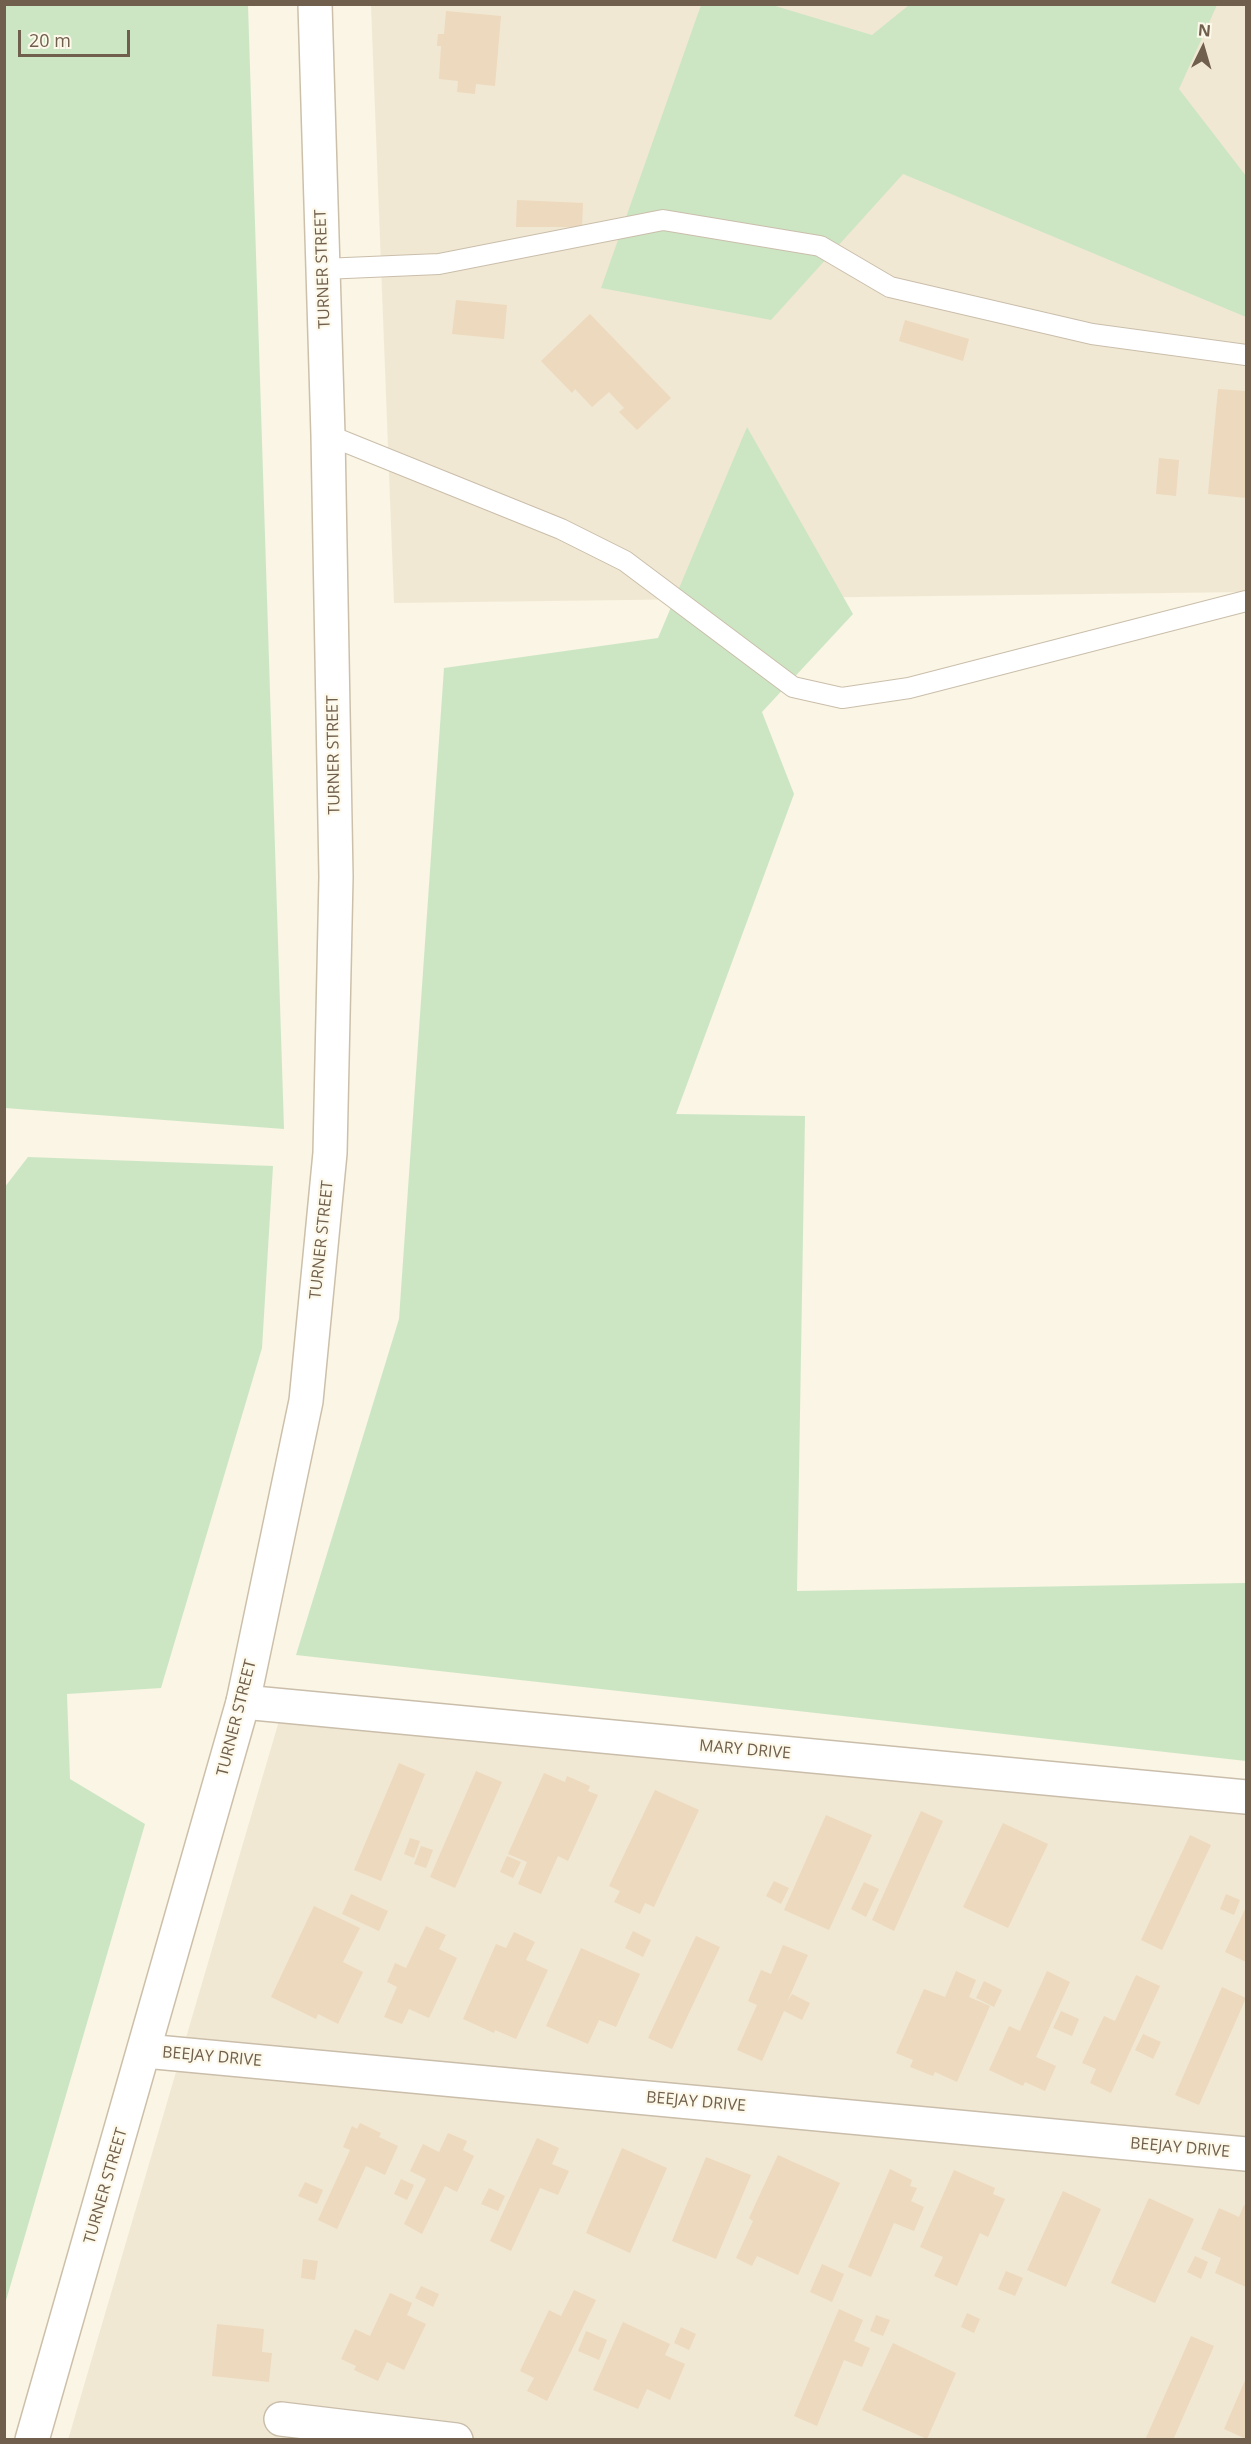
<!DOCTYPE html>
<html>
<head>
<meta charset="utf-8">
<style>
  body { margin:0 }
  #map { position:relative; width:1251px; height:2444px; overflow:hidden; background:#faf5e4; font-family:"Open Sans",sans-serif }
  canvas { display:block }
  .frame { position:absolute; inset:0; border:6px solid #705f4c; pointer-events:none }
  .north { position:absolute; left:1173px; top:18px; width:60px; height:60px; -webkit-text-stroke:4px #fdf9ea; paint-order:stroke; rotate:5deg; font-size:16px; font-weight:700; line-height:24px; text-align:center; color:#705f4c }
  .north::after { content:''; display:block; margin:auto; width:21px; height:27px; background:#705f4c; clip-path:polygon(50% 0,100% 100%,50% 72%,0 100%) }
  .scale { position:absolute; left:18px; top:30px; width:112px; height:27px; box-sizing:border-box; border:3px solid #705f4c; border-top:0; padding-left:8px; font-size:18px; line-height:21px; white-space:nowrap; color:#705f4c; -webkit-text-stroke:4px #fdf9ea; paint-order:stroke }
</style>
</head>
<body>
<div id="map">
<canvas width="1251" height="2444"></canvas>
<div class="frame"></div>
<div class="north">N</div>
<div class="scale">20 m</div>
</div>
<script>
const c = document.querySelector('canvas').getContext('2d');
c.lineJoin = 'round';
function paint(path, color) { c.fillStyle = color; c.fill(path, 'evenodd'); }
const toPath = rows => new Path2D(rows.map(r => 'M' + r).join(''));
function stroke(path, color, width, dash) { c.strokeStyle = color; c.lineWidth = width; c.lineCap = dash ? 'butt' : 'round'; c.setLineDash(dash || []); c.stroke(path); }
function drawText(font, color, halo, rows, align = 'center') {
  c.font = font + ' "Open Sans",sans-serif'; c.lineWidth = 4.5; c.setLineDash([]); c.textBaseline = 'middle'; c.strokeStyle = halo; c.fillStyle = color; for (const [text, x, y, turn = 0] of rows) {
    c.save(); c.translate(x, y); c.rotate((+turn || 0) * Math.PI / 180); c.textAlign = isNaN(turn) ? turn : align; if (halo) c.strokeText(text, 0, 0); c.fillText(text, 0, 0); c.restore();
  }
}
paint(toPath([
  [371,5,1246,5,1246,592,394,603],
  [281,1714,1246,1796,1246,2439,68,2440]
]), '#f1e8d3');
paint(toPath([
  [4,5,248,5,284,1129,5,1108],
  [701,5,772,5,872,35,909,5,1217,5,1179,89,1246,176,1246,317,903,174,771,320,601,288],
  [747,427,853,614,762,712,794,794,676,1114,805,1116,797,1591,1246,1583,1246,1761,296,1655,399,1319,444,668,658,638],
  [28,1157,273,1166,262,1348,161,1688,67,1694,70,1779,145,1824,5,2304,4,1188]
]), '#cce6c4');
paint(toPath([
  [446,11,501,16,495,86,476,84,475,94,457,92,458,81,439,79,441,46,437,46,438,34,444,34],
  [517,200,583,203,582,227,516,227],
  [456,300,507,305,504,339,452,334],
  [590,314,671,398,637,430,619,412,624,408,609,392,592,407,575,389,572,393,541,361],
  [905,320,969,339,963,361,899,341],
  [1218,389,1246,391,1246,498,1208,494],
  [1159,458,1179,460,1176,496,1156,494],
  [399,1763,425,1774,381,1881,354,1870],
  [476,1771,502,1782,455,1888,430,1877],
  [544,1773,565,1782,567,1776,590,1786,588,1791,598,1795,568,1861,558,1856,541,1894,518,1884,527,1862,508,1854],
  [655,1790,699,1810,654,1907,645,1903,640,1914,614,1902,620,1891,609,1886],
  [921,1811,943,1821,894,1931,872,1920],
  [826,1815,872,1835,829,1930,784,1910],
  [1003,1823,1048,1844,1008,1928,963,1907],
  [1190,1835,1211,1845,1162,1950,1141,1940],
  [410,1838,420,1841,414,1858,404,1854],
  [421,1846,433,1850,426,1868,414,1864],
  [507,1856,521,1862,513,1878,500,1872],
  [774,1881,789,1888,781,1904,766,1896],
  [864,1882,879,1889,866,1917,851,1909],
  [351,1894,388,1911,379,1931,342,1914],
  [1226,1894,1240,1900,1234,1915,1220,1909],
  [314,1906,360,1928,343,1962,363,1972,338,2024,318,2014,316,2019,271,1997],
  [1246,1907,1246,1962,1225,1952],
  [426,1926,446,1935,439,1949,457,1958,429,2018,409,2009,402,2024,384,2017,397,1987,387,1982,395,1963,406,1968],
  [633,1931,651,1940,643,1957,625,1948],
  [514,1932,535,1942,526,1960,548,1970,516,2039,495,2030,494,2033,463,2019,496,1944,506,1948],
  [696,1936,720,1947,672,2049,648,2038],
  [783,1945,808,1955,787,2002,792,1994,810,2003,802,2020,784,2011,762,2061,737,2050,757,2005,748,2001,761,1970,771,1974],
  [581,1948,640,1974,616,2027,599,2020,588,2044,546,2026],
  [956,1971,976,1980,969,1997,990,2006,957,2082,935,2072,933,2076,910,2067,913,2060,896,2053,924,1989,945,1997],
  [1047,1971,1070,1982,1036,2057,1056,2066,1045,2091,1025,2082,1023,2086,989,2070,1009,2026,1020,2031],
  [1136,1975,1160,1986,1111,2093,1090,2083,1096,2069,1082,2063,1104,2016,1115,2021],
  [984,1981,1002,1990,994,2007,976,1998],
  [1222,1987,1246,1998,1199,2105,1175,2095],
  [1061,2011,1079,2019,1072,2036,1053,2028],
  [1143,2034,1161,2042,1153,2059,1135,2050],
  [360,2123,381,2133,379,2137,398,2146,385,2175,366,2166,337,2229,318,2220,350,2150,343,2147,352,2126,357,2129],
  [448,2133,467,2141,463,2150,474,2156,457,2192,445,2186,422,2234,404,2224,426,2179,410,2171,423,2144,439,2152],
  [537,2138,559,2148,552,2164,569,2171,558,2195,540,2188,511,2251,490,2241],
  [622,2148,667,2168,630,2253,586,2233],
  [778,2155,840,2183,798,2275,757,2256,752,2266,736,2258,753,2221,749,2218],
  [706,2157,751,2175,716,2259,672,2241],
  [890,2169,912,2180,910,2186,917,2188,911,2201,924,2207,914,2231,894,2223,871,2277,848,2267],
  [954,2170,995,2188,993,2194,1005,2199,988,2237,980,2233,957,2286,934,2276,943,2257,920,2247],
  [401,2179,414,2185,407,2200,394,2194],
  [305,2182,323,2190,317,2204,298,2196],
  [489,2188,505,2196,498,2211,481,2204],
  [1063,2191,1101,2209,1066,2287,1027,2270],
  [1149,2198,1194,2219,1155,2303,1111,2283],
  [1244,2205,1246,2206,1246,2287,1215,2273,1221,2258,1201,2249,1219,2208,1239,2217],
  [1195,2256,1208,2262,1201,2279,1187,2272],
  [303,2259,318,2261,315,2280,301,2278],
  [822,2264,844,2274,832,2302,810,2292],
  [1006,2271,1023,2278,1015,2296,998,2289],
  [421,2286,439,2294,433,2307,415,2298],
  [574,2290,596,2300,547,2401,527,2391,534,2378,520,2371,549,2310,561,2316],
  [390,2293,412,2303,407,2315,426,2324,404,2370,387,2362,378,2381,354,2370,356,2366,341,2359,355,2329,370,2336],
  [839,2309,863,2320,854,2341,870,2348,862,2367,844,2360,817,2426,794,2416],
  [967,2313,980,2319,974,2333,961,2327],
  [876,2315,890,2320,883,2336,870,2331],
  [623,2322,670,2344,665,2355,685,2364,670,2400,647,2389,638,2409,593,2390],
  [217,2324,264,2329,262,2352,272,2353,269,2382,212,2376],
  [681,2327,696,2334,689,2350,674,2343],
  [586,2331,607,2340,599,2360,578,2351],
  [1191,2336,1214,2346,1173,2440,1145,2440],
  [893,2343,956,2373,927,2439,862,2410],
  [1246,2378,1246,2439,1224,2429]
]), '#edd9be');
const lane = toPath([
  [323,269,439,264,663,220,820,246,890,287,1092,334,1246,355],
  [328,435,561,529,625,561,793,687,842,698,909,688,1246,601]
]);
const street = toPath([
  [243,1702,1246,1797],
  [145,2051,1246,2154],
  [281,2419,456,2440]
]);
const secondary = toPath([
  [32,2440,243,1702,306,1401,330,1153,336,877,328,435,315,4]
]);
stroke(lane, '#cabeab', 22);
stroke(street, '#cabeab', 36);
stroke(secondary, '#cdc0aa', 36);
stroke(lane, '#fff', 20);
stroke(street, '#fff', 33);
stroke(secondary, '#fff', 33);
drawText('16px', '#705f4c', '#fdf9ea', [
  ["TURNER STREET",323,269,-92],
  ["TURNER STREET",334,755,-91],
  ["TURNER STREET",322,1240,-84],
  ["TURNER STREET",237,1718,-76],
  ["MARY DRIVE",745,1750,5],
  ["BEEJAY DRIVE",212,2057,5],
  ["BEEJAY DRIVE",696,2102,5],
  ["BEEJAY DRIVE",1180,2148,5],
  ["TURNER STREET",106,2186,-74]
]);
</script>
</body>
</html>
